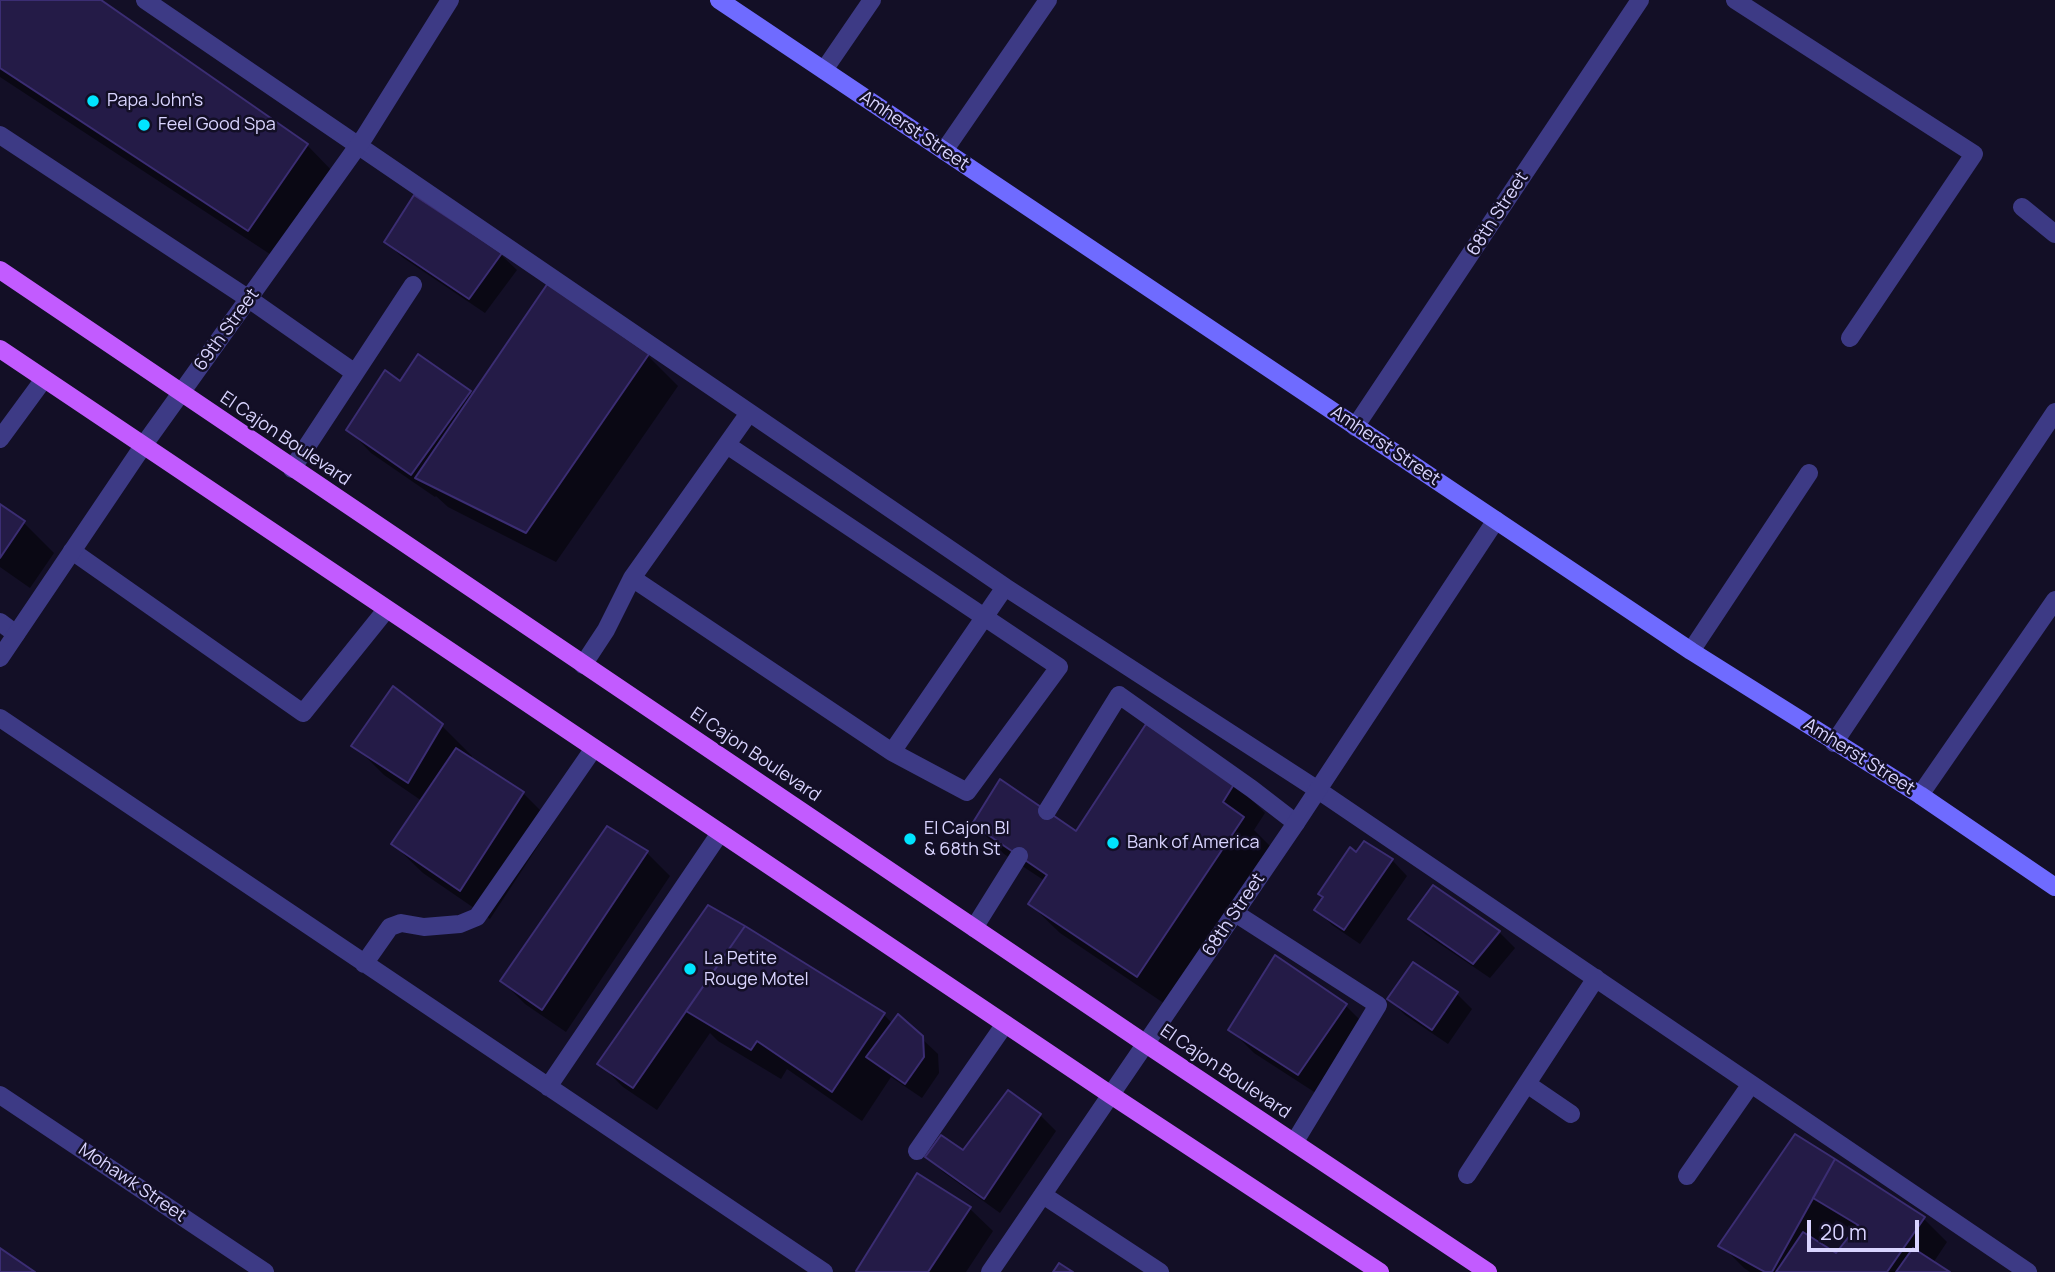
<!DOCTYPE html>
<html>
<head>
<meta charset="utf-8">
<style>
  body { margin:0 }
  #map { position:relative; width:2055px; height:1272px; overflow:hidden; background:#130f26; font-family:Manrope,sans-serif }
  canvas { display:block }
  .scale { position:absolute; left:1807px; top:1220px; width:112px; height:32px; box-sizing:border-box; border:4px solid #d9d4ff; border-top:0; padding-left:9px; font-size:21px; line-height:24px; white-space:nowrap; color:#d9d4ff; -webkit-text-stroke:5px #130f26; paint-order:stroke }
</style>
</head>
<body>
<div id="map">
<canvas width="2055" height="1272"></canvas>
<div class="scale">20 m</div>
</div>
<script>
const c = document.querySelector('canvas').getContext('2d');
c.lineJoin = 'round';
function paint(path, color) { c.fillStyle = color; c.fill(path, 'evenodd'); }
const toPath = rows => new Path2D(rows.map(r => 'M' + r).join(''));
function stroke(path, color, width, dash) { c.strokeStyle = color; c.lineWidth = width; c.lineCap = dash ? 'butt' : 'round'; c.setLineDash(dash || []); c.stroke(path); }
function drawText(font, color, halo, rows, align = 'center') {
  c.font = font + ' Manrope,sans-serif'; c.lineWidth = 5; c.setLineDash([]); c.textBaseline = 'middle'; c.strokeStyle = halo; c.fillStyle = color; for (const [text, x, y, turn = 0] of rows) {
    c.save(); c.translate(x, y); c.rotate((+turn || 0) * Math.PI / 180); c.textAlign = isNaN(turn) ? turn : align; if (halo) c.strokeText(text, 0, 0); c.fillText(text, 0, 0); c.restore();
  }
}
paint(toPath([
  [0,0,98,0,307,145,336,175,279,260,0,77],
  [415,198,501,255,517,270,485,313,402,257,386,242],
  [419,356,473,396,648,356,678,386,556,562,448,507,436,496,435,497,371,453,348,429,400,384],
  [0,506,24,523,54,553,30,588,0,567],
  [442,726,472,756,470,759,523,793,553,823,490,919,423,873,393,844,422,801,384,775,354,745],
  [1235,783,1265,813,1254,830,1272,848,1168,1006,1060,933,1030,904,1045,881,1004,854,974,824,1076,834],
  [647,853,670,876,566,1032,525,1004,502,981],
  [1357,855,1392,860,1407,876,1360,944,1332,925,1317,910],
  [1434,887,1499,932,1515,948,1490,978,1425,934,1410,919],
  [708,908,883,1014,893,1024,921,1038,938,1054,939,1073,922,1098,891,1077,862,1121,787,1069,781,1079,718,1041,710,1033,657,1110,623,1087,600,1064],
  [1457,994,1472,1009,1448,1044,1405,1015,1389,999],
  [1345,1005,1369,1029,1322,1097,1254,1053,1230,1029],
  [1008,1093,1040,1115,1056,1131,1000,1213,943,1172,928,1157,964,1152],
  [1796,1136,1924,1219,1947,1242,1933,1263,1947,1272,1750,1272,1744,1268,1721,1245],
  [1836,1220,1855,1231,1837,1255,1822,1246],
  [969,1208,993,1231,966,1272,859,1272]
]), '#0007');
const building = toPath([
  [0,0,101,0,308,144,248,231,0,68,0,0],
  [414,195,502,253,469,299,384,242,414,195],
  [548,283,649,354,526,533,415,478,548,283],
  [418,354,471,391,411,475,346,430,385,370,400,381,418,354],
  [0,504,25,521,0,558,0,504],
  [393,686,443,724,408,783,351,746,393,686],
  [1146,724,1236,781,1223,802,1244,817,1137,977,1028,904,1047,875,972,824,1000,779,1076,831,1146,724],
  [456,748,524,792,460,891,391,844,456,748],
  [607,826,648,851,542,1010,500,981,607,826],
  [1364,841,1393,859,1344,930,1314,910,1323,897,1318,894,1350,847,1356,852,1364,841],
  [1433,885,1500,931,1473,964,1408,919,1433,885],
  [708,905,745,926,633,1088,597,1064,708,905],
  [745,926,885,1013,832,1092,757,1041,751,1050,686,1011,745,926],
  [1275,955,1347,1004,1298,1075,1228,1030,1275,955],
  [1413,962,1458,992,1432,1030,1387,999,1413,962],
  [898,1014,923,1036,924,1057,905,1084,866,1057,898,1014],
  [1008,1090,1041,1114,984,1199,925,1157,941,1135,963,1150,1008,1090],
  [1795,1134,1835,1159,1772,1272,1765,1272,1718,1246,1795,1134],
  [1835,1159,1925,1217,1887,1272,1776,1272,1803,1232,1836,1253,1858,1225,1813,1198,1835,1159],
  [917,1173,971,1207,928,1272,857,1272,856,1271,917,1173],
  [0,1248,35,1272,0,1272,0,1248],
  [1913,1248,1950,1272,1896,1272,1913,1248],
  [1059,1263,1073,1272,1053,1272,1059,1263]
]);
paint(building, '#241b47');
stroke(building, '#3b2d73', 2);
stroke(toPath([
  [145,0,1005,587,1318,790,2028,1272],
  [1735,0,1974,154,1850,338],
  [824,70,872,0],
  [0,135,249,299,355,373],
  [944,151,1048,0],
  [2022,207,2055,234],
  [749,413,632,578,892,752,1005,587],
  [0,439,44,379],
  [727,445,1059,667,967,792,892,752],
  [292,469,413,285],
  [72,551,303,713,386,610],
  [0,622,16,634],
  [1691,651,1809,473],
  [583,665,606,630,632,578],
  [0,718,824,1272],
  [1834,743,2055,412],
  [1920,795,2055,600],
  [1047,811,1119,695,1252,789,1296,823],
  [1235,913,1378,1005,1294,1143],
  [974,928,1019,856],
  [364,964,390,927,401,923,424,927,460,924,477,917,594,748],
  [1527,1084,1571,1114],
  [548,1087,720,833],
  [917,1151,1005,1024],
  [1467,1175,1596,978],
  [1687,1176,1751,1084],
  [1043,1195,1160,1272]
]), '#3d3a85', 18);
stroke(toPath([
  [1355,427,1640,0],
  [0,658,143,446,365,136,450,0],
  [0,1095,265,1272],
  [990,1272,1296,823,1496,520]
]), '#3d3a85', 18);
stroke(toPath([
  [719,0,1691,651,1920,795,2055,887]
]), '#6f6bff', 18);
stroke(toPath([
  [0,270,1146,1044,1488,1272],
  [0,349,1111,1095,1380,1272]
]), '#c25bff', 18);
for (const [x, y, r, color] of [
  [93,101,7,"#00e5ff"],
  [144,125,7,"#00e5ff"],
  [910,839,7,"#00e5ff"],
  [1113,843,7,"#00e5ff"],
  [690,969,7,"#00e5ff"]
]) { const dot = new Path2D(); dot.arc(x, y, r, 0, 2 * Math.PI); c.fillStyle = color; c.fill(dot); stroke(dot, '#130f26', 2.5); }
drawText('18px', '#d9d4ff', '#130f26', [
  ["Papa John's",107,101],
  ["Feel Good Spa",158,125],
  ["El Cajon Bl",924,829],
  ["& 68th St",924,850],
  ["Bank of America",1127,843],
  ["La Petite",704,959],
  ["Rouge Motel",704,980]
], 'left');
drawText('18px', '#d9d4ff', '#130f26', [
  ["Amherst Street",914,131,34],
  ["68th Street",1498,214,-57],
  ["69th Street",227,330,-54],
  ["El Cajon Boulevard",285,439,34],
  ["Amherst Street",1385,446,34],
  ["El Cajon Boulevard",755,755,34],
  ["Amherst Street",1859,757,32],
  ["68th Street",1234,915,-56],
  ["El Cajon Boulevard",1225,1072,34],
  ["Mohawk Street",132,1183,34]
]);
</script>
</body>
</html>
